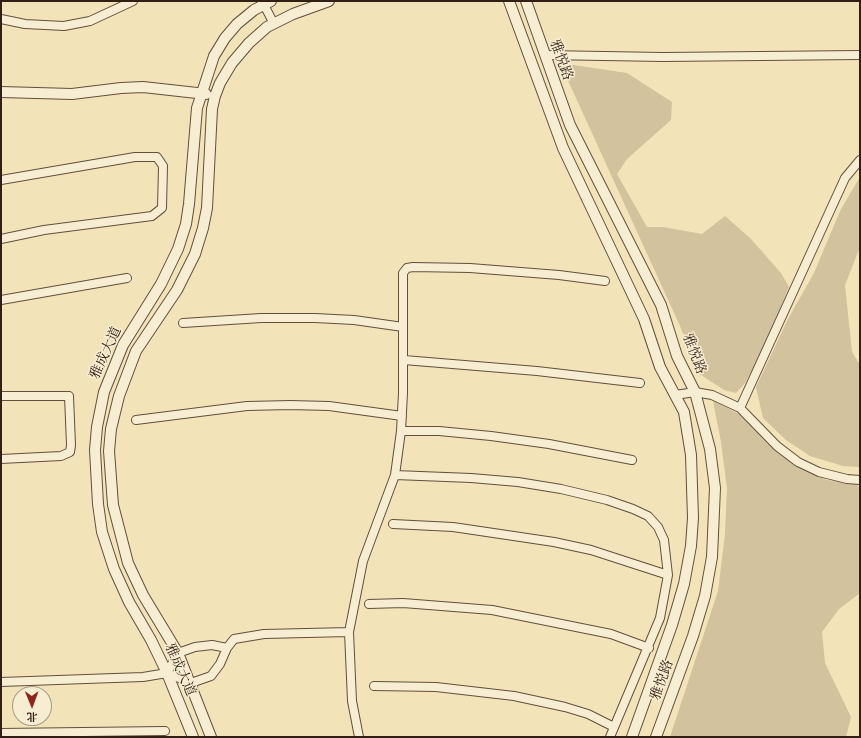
<!DOCTYPE html>
<html>
<head>
<meta charset="utf-8">
<style>
  body { margin:0 }
  #map { position:relative; width:861px; height:738px; overflow:hidden; background:#f3e3b9; font-family:"EB Garamond","Noto Serif SC",serif }
  canvas { display:block }
  .frame { position:absolute; inset:0; border:2px solid #321e12; pointer-events:none }
  .north { position:absolute; left:12px; top:686px; width:40px; height:40px; box-sizing:border-box; background:#f7edd2; border:1px solid #a89a85; border-radius:50%; rotate:179deg; font-size:11px; font-weight:700; line-height:16px; text-align:center; color:#321e12 }
  .north::after { content:''; display:block; margin:auto; width:14px; height:18px; background:#8f2418; clip-path:polygon(50% 0,100% 100%,50% 72%,0 100%) }
</style>
</head>
<body>
<div id="map">
<canvas width="861" height="738"></canvas>
<div class="frame"></div>
<div class="north">北</div>
</div>
<script>
const c = document.querySelector('canvas').getContext('2d');
c.lineJoin = 'round';
function paint(path, color) { c.fillStyle = color; c.fill(path, 'evenodd'); }
const toPath = rows => new Path2D(rows.map(r => 'M' + r).join(''));
function stroke(path, color, width, dash) { c.strokeStyle = color; c.lineWidth = width; c.lineCap = dash ? 'butt' : 'round'; c.setLineDash(dash || []); c.stroke(path); }
function drawText(font, color, halo, rows, align = 'center') {
  c.font = font + ' "EB Garamond","Noto Serif SC",serif'; c.lineWidth = 3; c.setLineDash([]); c.textBaseline = 'middle'; c.strokeStyle = halo; c.fillStyle = color; for (const [text, x, y, turn = 0] of rows) {
    c.save(); c.translate(x, y); c.rotate((+turn || 0) * Math.PI / 180); c.textAlign = isNaN(turn) ? turn : align; if (halo) c.strokeText(text, 0, 0); c.fillText(text, 0, 0); c.restore();
  }
}
paint(toPath([
  [560,63,627,73,672,102,671,120,627,159,617,174,647,227,663,227,702,234,725,216,751,239,781,273,789,287,762,352,745,383,736,393,724,390,698,373,680,326],
  [860,177,860,247,845,285,852,352,860,365,860,467,843,466,810,456,786,440,763,418,756,387,788,319,814,273,840,211],
  [713,401,739,414,766,442,795,466,827,480,857,484,860,489,860,593,839,609,822,632,825,663,851,717,846,737,670,737,718,591,725,534,727,488,721,442]
]), '#d2c29d');
const minor = toPath([
  [262,1,274,24],
  [1,19,25,24,64,26,90,21,133,1],
  [545,55,663,57,860,55],
  [1,180,135,157,157,157,163,166,162,208,152,216,44,230,1,239],
  [1,300,127,278],
  [183,323,261,318,315,318,354,320,403,327],
  [404,360,537,371,640,383],
  [675,395,695,392,712,395,740,408,777,446,798,462,819,472,847,479,860,480],
  [1,396,69,396,71,445,70,452,61,456,1,459],
  [740,408,845,178,860,160],
  [136,420,247,406,290,405,329,406,402,416],
  [401,431,439,431,491,436,549,444,632,460],
  [395,475,471,478,518,482,561,489,607,500,633,509,648,516,658,527,664,540,668,575,660,618,610,737],
  [393,524,453,527,554,542,591,550,668,575],
  [369,604,403,603,492,610,611,634,649,648],
  [227,648,234,639,264,634,349,632],
  [1,682,143,677,167,673,191,683,211,676,220,664,227,648,212,645,195,647,178,653,167,673],
  [374,686,436,687,514,696,565,707,588,714,614,727],
  [1,733,165,731],
  [359,737,352,701,349,632,363,561,395,475,401,431,403,393,403,273,407,268,413,267,470,268,559,275,605,281]
]);
const tertiary = toPath([
  [509,1,563,148,644,319,660,367,684,412,691,455,693,518,691,546,684,584,672,625,632,737],
  [526,1,570,125,661,305,677,356,695,392,710,449,715,488,712,557,705,596,693,636,656,737],
  [1,92,72,94,121,88,143,87,206,94],
  [193,737,167,673,151,640,129,602,114,569,102,532,98,504,95,450,97,427,104,392,123,345,161,284,178,249,186,224,189,204,197,108,214,56,225,38,237,24,254,10,271,1],
  [211,737,178,653,143,595,128,563,113,505,109,451,111,429,119,396,136,351,177,290,195,254,203,228,207,208,212,109,215,96,220,83,232,63,249,43,267,27,293,14,329,1]
]);
stroke(minor, '#624f3c', 10);
stroke(tertiary, '#624f3c', 12);
stroke(minor, '#f7edd2', 8);
stroke(tertiary, '#f7edd2', 10);
drawText('14px', '#321e12', '#f7edd2', [
  ["雅悦路",561,60,70],
  ["雅成大道",106,353,-65],
  ["雅悦路",694,354,69],
  ["雅成大道",180,670,66],
  ["雅悦路",662,680,-70]
]);
</script>
</body>
</html>
